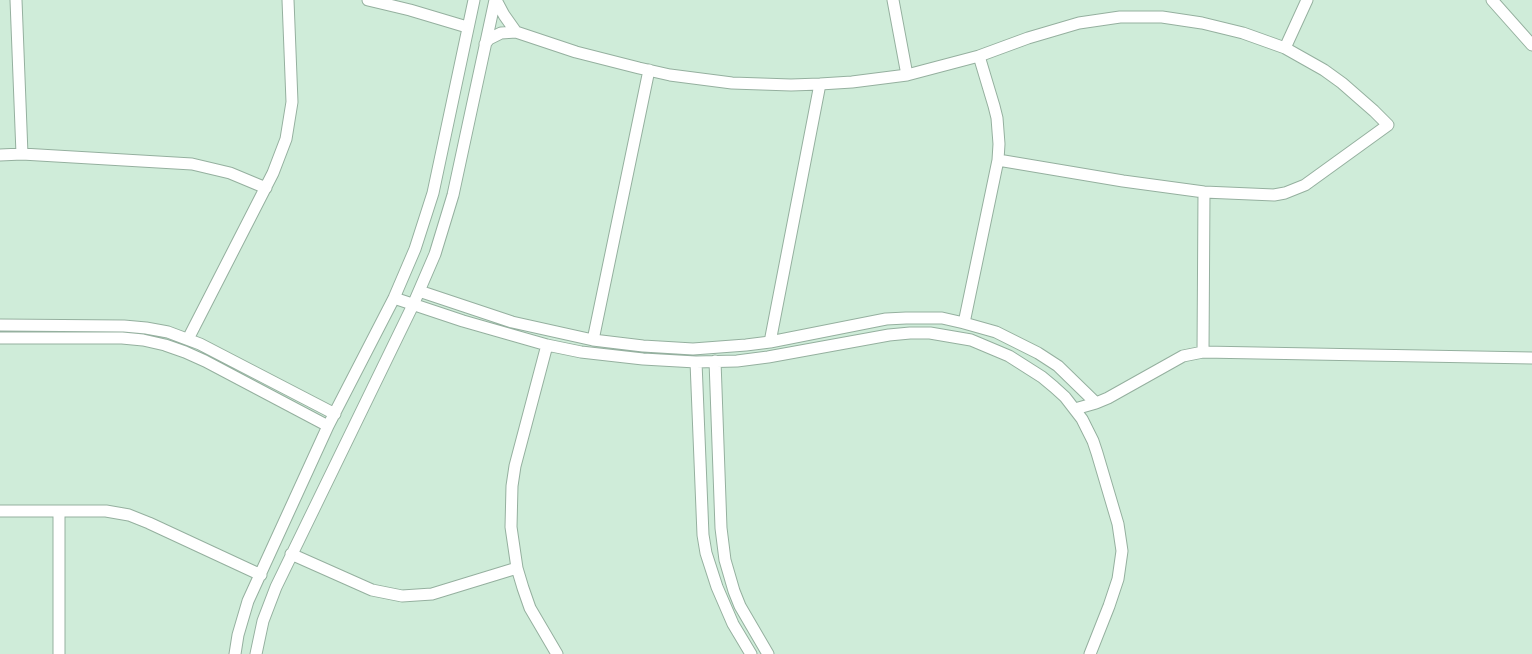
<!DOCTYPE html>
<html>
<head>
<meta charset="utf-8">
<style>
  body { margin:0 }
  canvas { display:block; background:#cfecd9 }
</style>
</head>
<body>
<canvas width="1532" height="654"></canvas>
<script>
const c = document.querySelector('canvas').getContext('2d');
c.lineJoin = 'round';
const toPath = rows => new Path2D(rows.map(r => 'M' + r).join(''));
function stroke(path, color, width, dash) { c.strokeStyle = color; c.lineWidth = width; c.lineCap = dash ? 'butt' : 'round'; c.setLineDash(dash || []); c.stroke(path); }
const street = toPath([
  [16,0,22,154],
  [368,0,410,10,467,27],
  [496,0,504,15,516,32],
  [893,0,907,75],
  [1492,0,1532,45],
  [485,44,489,39,501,33,516,32,576,52,639,68,670,75,732,83,791,85,820,84,852,82,907,75,979,56,1028,38,1079,23,1120,17,1162,17,1202,23,1243,33,1285,48,1324,70,1342,83,1374,111,1388,125,1305,185,1285,193,1274,195,1204,192,1123,181,998,160],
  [1285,48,1307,0],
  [0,155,22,154,192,164,230,173,266,188],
  [419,291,512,322,593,340,643,346,693,349,746,345,770,342,886,319,906,318,942,318,964,323,996,332,1038,353,1058,366,1096,403],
  [394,298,463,321,547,345,581,352,643,359,696,362,737,361,768,357,889,335,910,333,930,333,971,340,1009,356,1042,377,1054,387,1065,397,1082,419,1093,441,1097,453,1118,524,1122,551,1118,579,1109,606,1090,654],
  [964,323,998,160,999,144,997,118,994,106,979,56],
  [0,325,124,326,146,328,168,332,200,344,335,414],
  [0,338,122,338,143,340,165,345,185,352,205,361,328,426],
  [188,339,273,173,286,139,292,102,288,0],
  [593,340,649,70],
  [770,342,820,84],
  [547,345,515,466,512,486,511,527,517,568,523,588,530,608,557,654],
  [1203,352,1204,192],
  [715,361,721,528,725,560,734,591,740,606,768,654],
  [696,362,703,535,706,553,717,587,733,624,751,654],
  [1075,409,1096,403,1108,398,1183,356,1203,352,1532,358],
  [0,511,106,511,129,515,149,523,261,575],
  [291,554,372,590,402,596,432,594,517,568],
  [59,654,59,511],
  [235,654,238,635,248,601,328,426,394,298,415,249,433,193,474,0],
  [256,654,263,621,276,587,413,305,435,254,453,195,495,0]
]);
stroke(street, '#95b09f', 13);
stroke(street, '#fff', 11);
</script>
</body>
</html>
